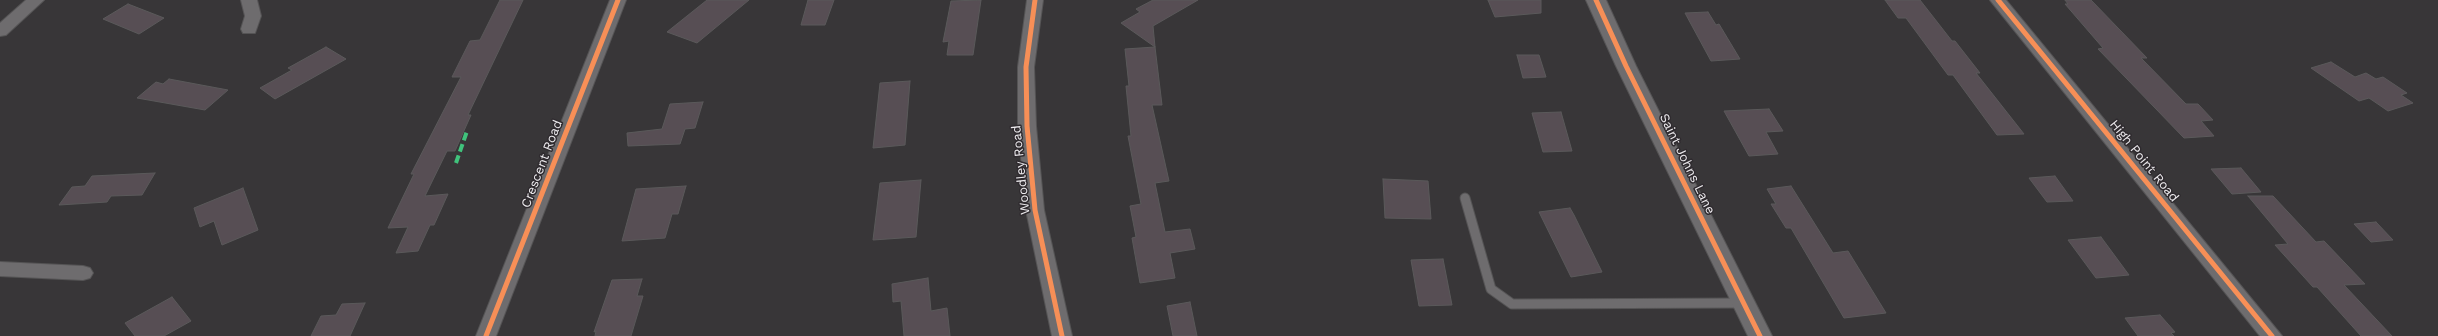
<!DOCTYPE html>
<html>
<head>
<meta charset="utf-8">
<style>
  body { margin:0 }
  canvas { display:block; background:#383638 }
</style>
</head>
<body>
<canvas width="2438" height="336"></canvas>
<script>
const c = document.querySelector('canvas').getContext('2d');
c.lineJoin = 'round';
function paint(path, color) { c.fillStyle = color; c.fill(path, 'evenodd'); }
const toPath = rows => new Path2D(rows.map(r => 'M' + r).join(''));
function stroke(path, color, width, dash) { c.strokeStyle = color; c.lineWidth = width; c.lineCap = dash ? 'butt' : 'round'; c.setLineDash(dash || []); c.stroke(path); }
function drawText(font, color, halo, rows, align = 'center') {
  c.font = font + ' "Work Sans",sans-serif'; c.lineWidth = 3; c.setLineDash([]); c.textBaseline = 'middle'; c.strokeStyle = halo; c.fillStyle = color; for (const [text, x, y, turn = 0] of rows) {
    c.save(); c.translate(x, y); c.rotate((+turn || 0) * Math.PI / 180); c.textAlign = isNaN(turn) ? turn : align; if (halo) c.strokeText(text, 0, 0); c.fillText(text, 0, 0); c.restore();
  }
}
const building = toPath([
  [500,0,523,0,468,115,471,115,455,151,447,151,425,196,448,194,434,225,430,225,418,251,396,253,408,227,388,228,414,174,411,174,461,77,452,77,470,41,480,40,500,0],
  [707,0,749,0,697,43,667,32,707,0],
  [808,0,834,0,825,25,801,25,808,0],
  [981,0,973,55,947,55,949,41,943,42,951,1,981,0],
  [1153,0,1198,0,1153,26,1155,47,1121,23,1140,12,1136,9,1153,0],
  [1488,0,1541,0,1541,13,1495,17,1488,0],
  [1885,0,1920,0,1952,41,1955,41,1980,73,1976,73,2024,134,1997,135,1953,75,1948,75,1906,18,1898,18,1885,0],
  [2065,0,2091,0,2147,58,2141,58,2186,104,2198,104,2213,120,2201,121,2214,136,2184,138,2098,49,2103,48,2065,4,2068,4,2065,0],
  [128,4,164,18,139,34,103,19,128,4],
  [1708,12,1716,25,1719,24,1740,59,1711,61,1685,13,1708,12],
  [326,47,346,59,275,99,260,88,292,70,288,68,326,47],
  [1155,47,1162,105,1152,105,1169,181,1155,183,1165,232,1190,229,1195,249,1170,253,1175,278,1140,283,1132,238,1136,237,1130,206,1141,204,1128,136,1131,136,1126,86,1129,86,1125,49,1155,47],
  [1517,55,1539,55,1546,77,1523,78,1517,55],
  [2331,62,2355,77,2366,73,2376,79,2383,77,2407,93,2401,95,2413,103,2388,111,2369,98,2359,101,2311,68,2331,62],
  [169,79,228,90,205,110,137,98,156,82,163,84,169,79],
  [910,81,905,145,873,148,880,83,910,81],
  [703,102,695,128,685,129,680,144,628,146,627,133,662,129,670,104,703,102],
  [1769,109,1783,131,1766,132,1778,154,1749,156,1724,111,1769,109],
  [1561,112,1572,151,1543,152,1532,113,1561,112],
  [2241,168,2261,192,2232,194,2211,169,2241,168],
  [155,173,142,195,111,196,107,202,59,205,72,187,85,186,92,176,155,173],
  [2055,176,2073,201,2047,202,2029,178,2055,176],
  [1383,179,1428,181,1431,219,1385,218,1383,179],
  [921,180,916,237,873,240,880,183,921,180],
  [686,186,678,214,672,214,665,238,622,241,636,189,686,186],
  [1791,186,1833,253,1848,251,1886,313,1844,318,1791,228,1786,228,1771,204,1776,204,1767,189,1791,186],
  [243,188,258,230,222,245,214,221,200,227,194,208,243,188],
  [2248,196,2273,196,2316,242,2324,241,2365,284,2344,285,2392,336,2361,336,2317,287,2313,287,2275,245,2288,244,2248,196],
  [1570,208,1574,215,1602,272,1571,277,1539,212,1570,208],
  [2376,222,2393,240,2371,242,2354,224,2376,222],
  [2101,237,2129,275,2096,278,2068,240,2101,237],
  [1443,259,1452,305,1419,306,1411,260,1443,259],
  [928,278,931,311,947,308,950,336,904,336,901,301,893,302,892,284,928,278],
  [642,279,637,296,643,296,631,336,595,336,596,331,594,332,612,280,642,279],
  [172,297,191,321,164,336,135,336,125,323,172,297],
  [1190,302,1197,336,1173,336,1167,306,1190,302],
  [365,303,350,336,311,336,321,316,336,315,342,304,365,303],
  [2160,315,2175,332,2171,333,2174,336,2138,336,2125,318,2160,315]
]);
paint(building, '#574e54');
stroke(building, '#5a595a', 1);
const service = toPath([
  [1465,198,1491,289,1512,304,1744,303]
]);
const minor = toPath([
  [26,0,44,0,6,35,0,36,0,23,26,0],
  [241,0,257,0,261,16,255,33,243,33,241,29,245,16,241,0],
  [610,0,626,0,496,336,476,336,610,0],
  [1027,0,1043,0,1034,67,1036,126,1044,210,1072,336,1052,336,1026,210,1018,126,1018,67,1027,0],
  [1990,0,2006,0,2282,336,2260,336,1990,0],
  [0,262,83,266,90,268,93,273,90,278,83,280,0,276,0,262]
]);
const tertiary = toPath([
  [1586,0,1606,0,1636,66,1772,336,1748,336,1616,66,1586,0]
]);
stroke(service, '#555455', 11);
stroke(minor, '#555455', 2);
stroke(tertiary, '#555455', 2);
stroke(service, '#6e6c6e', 9);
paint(minor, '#6e6c6e');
paint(tertiary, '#6e6c6e');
stroke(toPath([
  [456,163,467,131]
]), '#40c37c', 4, [8, 4]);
stroke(toPath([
  [1035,0,1026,67,1027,126,1035,210,1062,336],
  [1596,0,1626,66,1760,336],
  [1998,0,2272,336],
  [486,336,618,0]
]), '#f78f57', 5);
drawText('13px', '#edebee', '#2f2b2f', [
  ["High Point Road",2144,161,51],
  ["Crescent Road",542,164,-69],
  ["Saint Johns Lane",1687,164,64],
  ["Woodley Road",1021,170,-96]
]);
</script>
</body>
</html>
